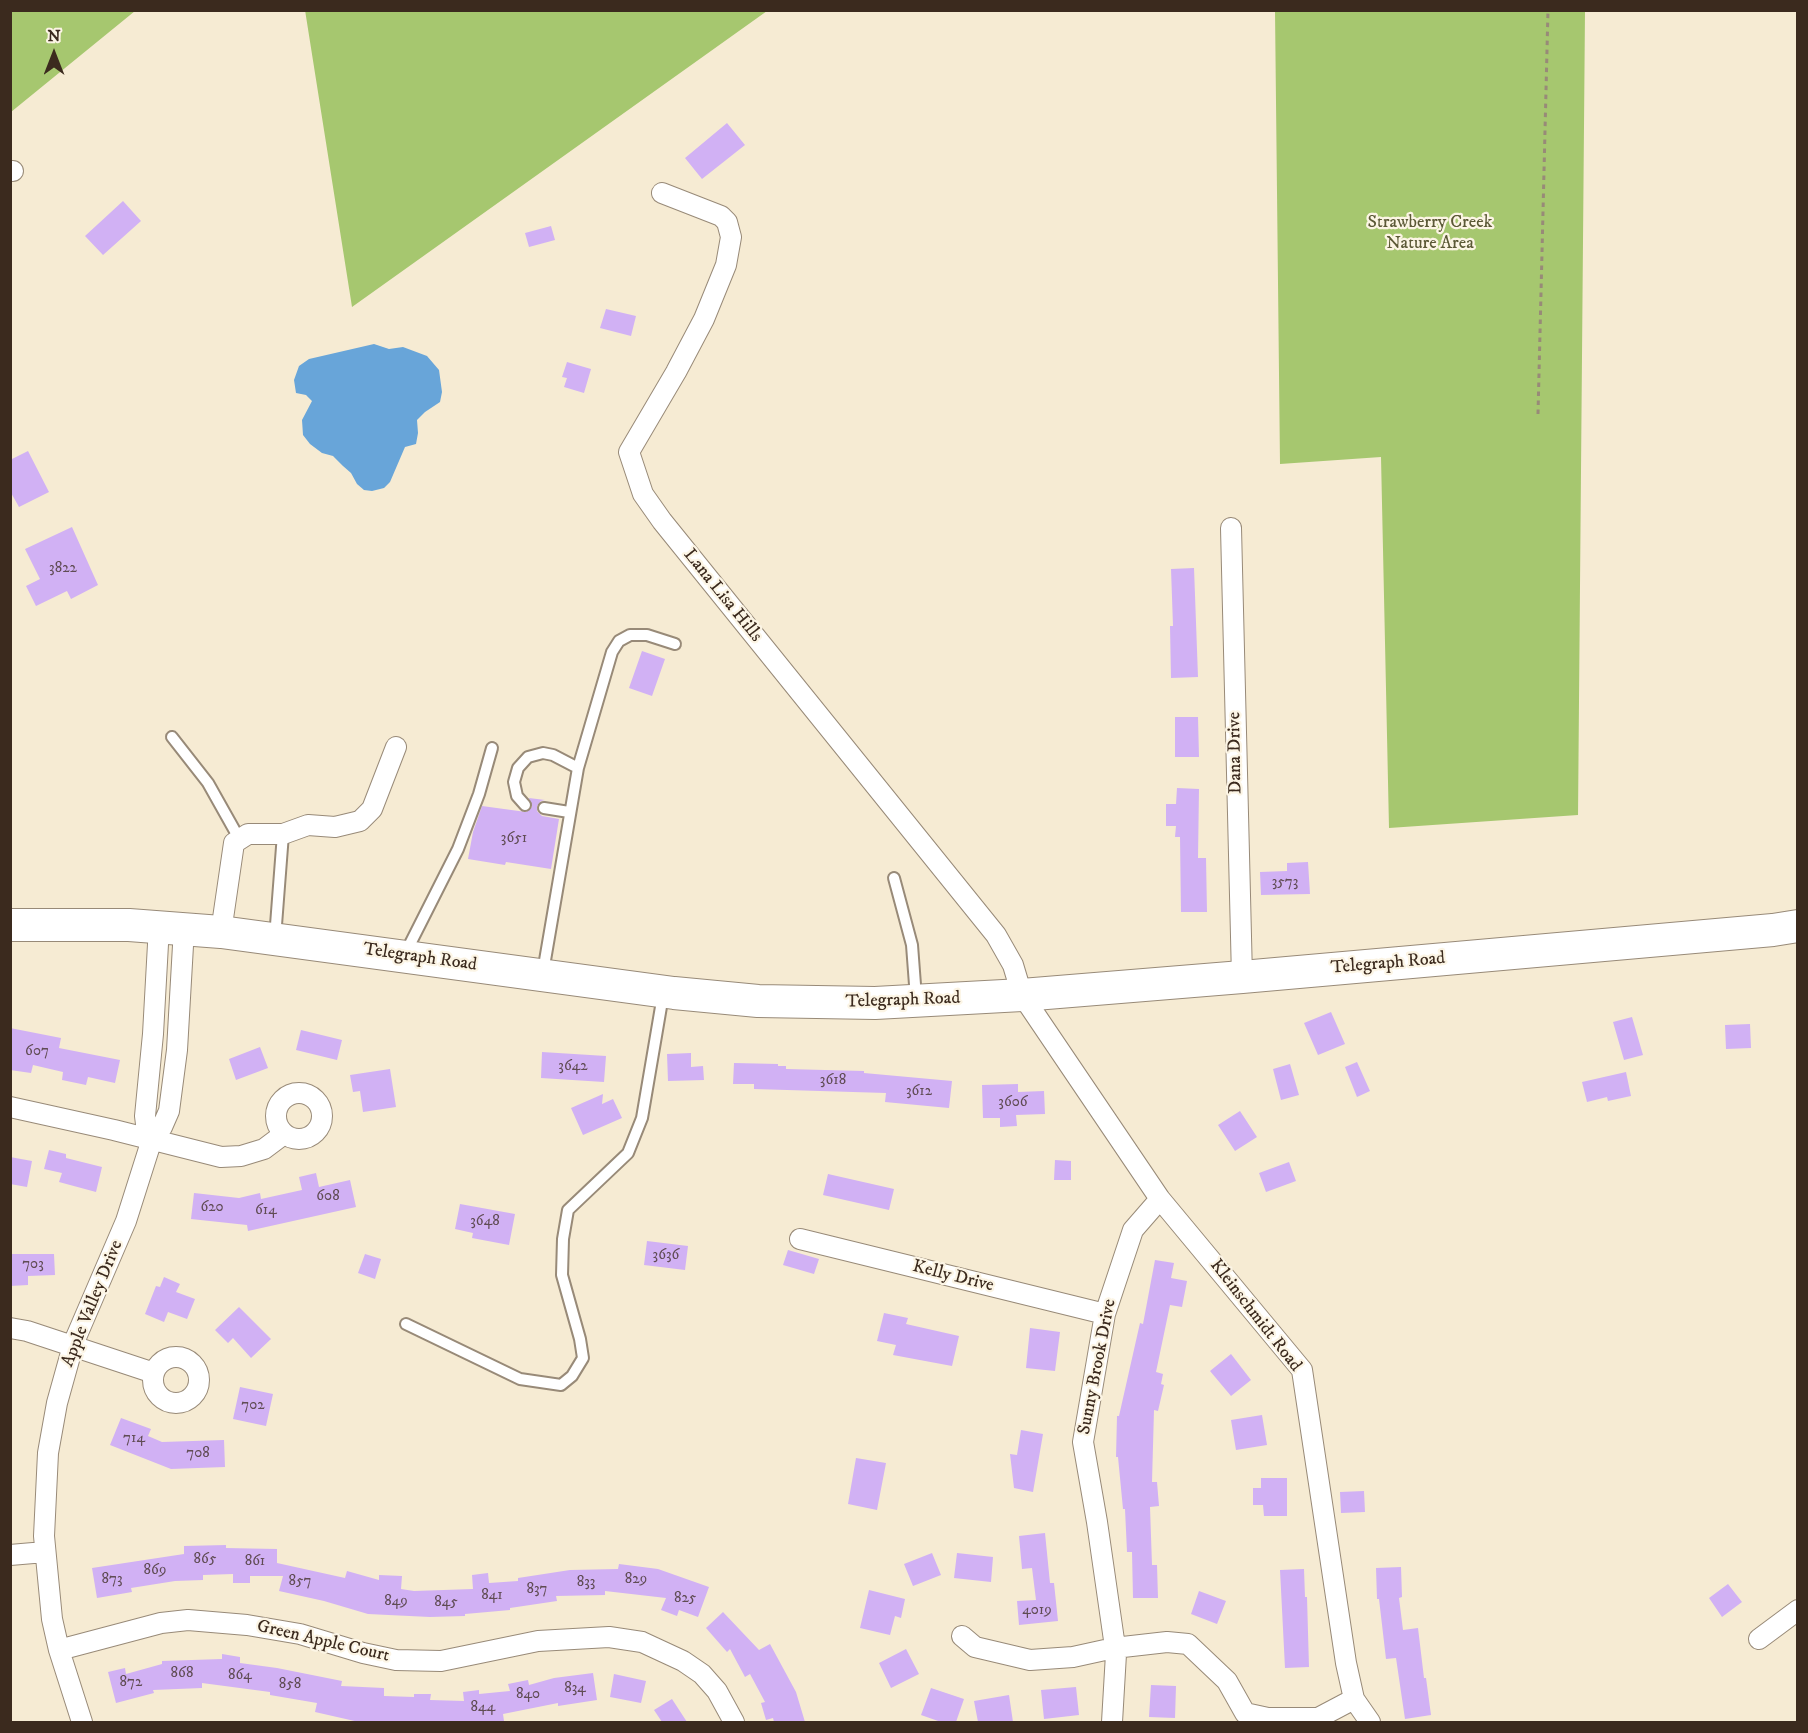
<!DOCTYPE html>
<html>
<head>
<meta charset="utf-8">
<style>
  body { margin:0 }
  #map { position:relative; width:1808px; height:1733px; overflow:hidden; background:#f6ebd3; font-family:"IM FELL DW Pica",serif }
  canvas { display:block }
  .frame { position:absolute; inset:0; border:12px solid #3b2a1e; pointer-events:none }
  .north { position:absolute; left:24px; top:24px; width:60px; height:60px; -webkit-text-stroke:4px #fcf5e5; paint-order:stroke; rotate:0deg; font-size:16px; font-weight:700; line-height:24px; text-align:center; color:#3b2a1e }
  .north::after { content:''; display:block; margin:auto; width:21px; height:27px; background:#3b2a1e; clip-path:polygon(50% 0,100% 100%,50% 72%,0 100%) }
</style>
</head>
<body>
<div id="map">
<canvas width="1808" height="1733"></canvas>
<div class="frame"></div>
<div class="north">N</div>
</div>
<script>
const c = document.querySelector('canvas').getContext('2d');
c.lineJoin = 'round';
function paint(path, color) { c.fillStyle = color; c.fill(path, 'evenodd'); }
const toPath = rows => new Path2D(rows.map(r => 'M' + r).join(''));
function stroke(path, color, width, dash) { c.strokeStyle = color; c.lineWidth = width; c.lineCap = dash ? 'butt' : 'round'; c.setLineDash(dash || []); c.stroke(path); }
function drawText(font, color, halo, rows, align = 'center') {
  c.font = font + ' "IM FELL DW Pica",serif'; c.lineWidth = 4.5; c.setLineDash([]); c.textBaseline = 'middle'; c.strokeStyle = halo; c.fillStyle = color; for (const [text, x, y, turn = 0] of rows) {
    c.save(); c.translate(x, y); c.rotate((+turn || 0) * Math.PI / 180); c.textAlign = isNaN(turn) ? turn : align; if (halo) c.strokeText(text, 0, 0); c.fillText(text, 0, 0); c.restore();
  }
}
paint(toPath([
  [11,10,135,10,135,11,11,112],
  [305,10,767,10,767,11,352,307],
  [1275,11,1585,11,1578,815,1389,828,1381,457,1280,464]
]), '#a6c76f');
paint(toPath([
  [374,344,389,349,403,347,427,356,439,370,442,392,440,402,425,412,417,420,418,433,416,444,405,447,390,482,384,488,372,491,364,490,357,484,351,473,343,466,333,456,322,453,310,444,303,435,302,420,312,401,306,395,296,393,294,380,299,366,309,359]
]), '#68a5d9');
paint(toPath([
  [727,123,745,145,702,179,685,158],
  [123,201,141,221,103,255,85,236],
  [551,226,555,240,529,247,525,233],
  [606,309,636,316,631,336,600,328],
  [567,362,591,369,584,393,564,387,567,378,562,377],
  [28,451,49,492,19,507,10,491,10,460],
  [72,527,98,585,71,599,67,591,36,606,26,586,40,579,25,549],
  [1194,568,1198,677,1171,678,1170,626,1173,626,1171,569],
  [642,651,665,659,652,696,629,688],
  [1175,717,1198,717,1199,757,1175,757],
  [1177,788,1199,789,1198,858,1206,858,1207,912,1181,912,1180,837,1175,837,1176,826,1166,826,1166,804,1176,804],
  [529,798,545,800,541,801,537,806,537,811,542,816,559,819,551,869,506,862,505,865,468,859,473,832,482,806,526,812,532,807],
  [1308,862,1310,894,1261,895,1260,872,1287,871,1287,863],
  [1331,1012,1345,1044,1318,1055,1304,1023],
  [1632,1017,1643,1055,1624,1060,1613,1022],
  [1750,1024,1751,1048,1726,1049,1725,1025],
  [10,1028,61,1038,59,1048,120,1060,115,1083,88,1077,86,1085,62,1080,63,1072,33,1065,31,1073,10,1070],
  [301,1030,342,1040,337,1060,296,1050],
  [260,1047,268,1068,236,1080,229,1059],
  [542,1052,606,1056,604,1082,541,1078],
  [691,1053,691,1067,703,1066,704,1080,668,1081,667,1054],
  [1357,1062,1370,1091,1357,1097,1345,1067],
  [734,1063,778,1064,778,1066,786,1066,786,1069,864,1071,864,1073,952,1081,949,1108,885,1102,886,1093,754,1089,754,1084,733,1084],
  [1290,1064,1299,1095,1281,1100,1273,1069],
  [390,1069,396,1107,363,1112,360,1091,353,1092,350,1075],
  [1626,1072,1631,1096,1608,1101,1607,1097,1587,1102,1582,1082],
  [1018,1084,1018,1092,1044,1091,1045,1114,1016,1115,1017,1126,1000,1127,1000,1118,983,1118,982,1085],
  [603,1094,602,1104,613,1099,622,1118,583,1135,571,1108],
  [1240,1111,1257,1137,1235,1151,1218,1125],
  [49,1150,66,1154,66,1158,102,1167,96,1192,59,1182,62,1173,44,1169],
  [10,1157,32,1161,27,1187,10,1184],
  [1055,1160,1071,1161,1071,1180,1054,1180],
  [1289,1162,1296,1181,1266,1192,1259,1173],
  [316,1173,319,1187,350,1180,356,1207,248,1231,247,1225,191,1219,194,1193,239,1198,260,1193,261,1199,302,1190,299,1177],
  [828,1174,894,1189,889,1210,823,1195],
  [460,1204,515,1214,509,1245,472,1238,473,1233,455,1229],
  [647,1241,688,1246,685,1270,644,1265],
  [788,1250,819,1259,814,1274,783,1265],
  [10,1254,54,1254,55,1275,28,1276,28,1285,10,1286],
  [365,1254,381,1259,375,1279,358,1273],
  [1155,1260,1174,1263,1171,1278,1187,1281,1182,1307,1170,1305,1156,1372,1163,1374,1161,1384,1164,1385,1158,1411,1154,1410,1152,1482,1157,1482,1159,1506,1150,1507,1152,1565,1157,1565,1158,1598,1133,1598,1132,1552,1127,1552,1125,1509,1123,1509,1118,1457,1116,1457,1117,1416,1119,1416,1140,1323,1143,1324],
  [164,1277,180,1284,176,1292,195,1299,187,1319,168,1312,164,1322,145,1314,156,1286,160,1287],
  [239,1307,271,1339,251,1358,233,1338,228,1343,215,1330],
  [884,1313,908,1318,906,1324,959,1336,952,1366,893,1355,896,1345,877,1341],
  [1030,1328,1060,1332,1055,1371,1026,1368],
  [1231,1354,1251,1380,1231,1396,1210,1371],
  [240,1387,273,1394,266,1426,233,1419],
  [1262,1415,1267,1445,1236,1450,1231,1420],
  [121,1418,151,1429,148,1436,162,1442,224,1440,225,1467,171,1469,110,1445],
  [1021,1430,1043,1434,1033,1492,1014,1488,1010,1454,1017,1455],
  [856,1458,886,1463,877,1510,848,1504],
  [1261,1478,1287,1478,1287,1516,1264,1516,1263,1505,1253,1505,1253,1488,1261,1488],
  [1364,1491,1365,1512,1341,1513,1340,1492],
  [1045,1533,1050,1583,1054,1583,1058,1621,1019,1625,1017,1601,1036,1600,1032,1568,1022,1569,1019,1536],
  [226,1545,226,1548,277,1549,277,1563,345,1578,347,1571,379,1580,379,1575,402,1576,401,1589,414,1591,473,1589,472,1575,488,1573,489,1583,518,1581,518,1578,570,1570,618,1569,619,1564,658,1569,709,1587,698,1617,679,1610,677,1616,661,1610,666,1598,605,1591,605,1595,556,1596,557,1601,510,1608,510,1610,465,1614,465,1616,430,1617,368,1614,324,1601,279,1591,283,1576,250,1576,250,1583,233,1583,233,1574,203,1575,203,1580,175,1581,131,1588,132,1592,97,1598,92,1568,184,1554,184,1546],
  [932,1553,941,1575,913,1586,904,1564],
  [957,1553,993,1557,991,1582,954,1578],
  [1401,1567,1402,1597,1399,1598,1403,1630,1418,1628,1424,1678,1426,1678,1431,1715,1405,1719,1396,1658,1386,1659,1379,1599,1377,1599,1376,1568],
  [1304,1569,1305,1597,1307,1597,1309,1667,1285,1668,1280,1570],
  [1728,1584,1742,1602,1722,1617,1709,1598],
  [869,1590,905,1599,901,1618,895,1616,890,1635,860,1628],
  [1199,1591,1226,1601,1217,1624,1191,1614],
  [723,1612,759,1650,770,1644,796,1692,805,1722,774,1722,773,1718,766,1720,761,1703,765,1702,750,1674,745,1677,730,1649,727,1652,706,1628],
  [906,1649,919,1674,891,1688,879,1663],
  [222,1654,240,1657,240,1663,277,1668,342,1681,341,1686,384,1688,384,1696,414,1697,414,1694,431,1694,430,1700,464,1701,463,1692,479,1690,479,1694,510,1691,508,1684,528,1680,529,1685,554,1678,593,1673,597,1700,558,1706,558,1703,503,1714,504,1721,493,1722,359,1722,315,1712,317,1703,270,1695,270,1692,202,1683,202,1688,153,1690,154,1693,116,1703,108,1672,125,1668,126,1674,162,1664,162,1661,222,1659],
  [614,1674,646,1681,641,1703,610,1697],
  [1151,1685,1176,1686,1175,1718,1149,1717],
  [1076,1687,1079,1715,1044,1719,1041,1690],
  [931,1688,964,1699,956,1722,941,1722,921,1715],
  [1009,1695,1013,1722,978,1722,974,1701],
  [672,1699,687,1722,662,1722,654,1710]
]), '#d1b1f4');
const lane = toPath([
  [172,737,208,783,240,840],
  [525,805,517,796,514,782,518,768,528,757,543,753,553,755,578,768],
  [544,808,569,812],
  [894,878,912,945,916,998],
  [275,938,283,834],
  [405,954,458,849,479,794,492,748],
  [543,972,578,768,612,652,619,641,630,635,647,635,675,644],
  [406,1324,520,1379,561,1385,572,1376,583,1358,580,1339,562,1275,563,1239,568,1210,628,1153,642,1118,663,995]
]);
const street = toPath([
  [10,171,13,171],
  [662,193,721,216,727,222,731,237,726,265,704,319,676,372,629,452,643,494,662,521,996,935,1013,965,1022,995,1160,1199,1302,1370,1346,1663,1354,1699,1370,1722],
  [1231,528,1242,977],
  [221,932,234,843,248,834,283,834,308,825,335,827,360,821,372,809,396,747],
  '276 1116a23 23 0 1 1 46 0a23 23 0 1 1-46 0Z',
  [10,1107,114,1130,221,1157,241,1156,264,1149,284,1134],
  [153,1136,146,1124,145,1116,153,1034,159,926],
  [800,1239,1105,1314],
  [10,1328,27,1331,154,1373],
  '153 1380a23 23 0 1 1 46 0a23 23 0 1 1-46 0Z',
  [10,1555,45,1552],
  [962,1636,975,1647,1030,1660,1073,1657,1114,1648,1167,1642,1188,1644,1227,1681,1245,1713,1268,1718,1318,1718,1354,1699],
  [1759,1639,1798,1610],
  [59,1650,161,1623,188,1620,247,1625,300,1634,363,1653,396,1660,441,1661,538,1641,609,1637,642,1642,683,1661,702,1674,717,1691,734,1722],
  [82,1722,59,1650,52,1619,44,1536,48,1453,57,1403,74,1342,126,1221,153,1136,162,1127,169,1111,177,1050,184,928],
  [1112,1722,1116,1654,1097,1522,1083,1442,1105,1314,1133,1230,1160,1199]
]);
const primary = toPath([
  [10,925,129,925,221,932,674,993,758,1001,875,1003,1022,995,1242,977,1773,930,1798,926]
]);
stroke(lane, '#988a78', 14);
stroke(street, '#988a78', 22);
stroke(primary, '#988a78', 34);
stroke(toPath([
  [1538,414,1548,10]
]), '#988a78', 3, [4.5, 4.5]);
stroke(lane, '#fff', 10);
stroke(street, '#fff', 20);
stroke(primary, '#fff', 32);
drawText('15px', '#604c54', null, [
  ["3822",63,569],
  ["3651",514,839],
  ["3573",1285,883],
  ["607",37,1052],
  ["3642",573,1067],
  ["3618",833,1081],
  ["3612",919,1092],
  ["3606",1013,1103],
  ["608",328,1197],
  ["620",212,1208],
  ["614",266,1211],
  ["3648",485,1222],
  ["3636",666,1256],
  ["703",33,1265],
  ["702",253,1406],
  ["714",134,1439],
  ["708",198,1454],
  ["865",205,1560],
  ["861",255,1562],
  ["869",155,1571],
  ["873",112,1580],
  ["829",636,1580],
  ["857",300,1582],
  ["833",586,1583],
  ["837",537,1590],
  ["841",492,1596],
  ["825",685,1599],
  ["849",396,1602],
  ["845",446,1603],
  ["4019",1037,1611],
  ["868",182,1674],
  ["864",240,1676],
  ["872",131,1683],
  ["858",290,1685],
  ["834",575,1689],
  ["840",528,1695],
  ["844",483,1708]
]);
drawText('18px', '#5b5936', '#fcf5e5', [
  ["Strawberry Creek",1430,223],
  ["Nature Area",1430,244]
]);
drawText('18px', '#3b2a1e', '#fcf5e5', [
  ["Lana Lisa Hills",722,596,51],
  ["Dana Drive",1236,753,-91],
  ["Telegraph Road",420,958,8],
  ["Telegraph Road",1388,964,-5],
  ["Telegraph Road",903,1001,-2],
  ["Kelly Drive",953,1277,14],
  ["Apple Valley Drive",93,1304,-68],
  ["Kleinschmidt Road",1255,1316,52],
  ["Sunny Brook Drive",1098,1367,-79],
  ["Green Apple Court",323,1642,13]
]);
</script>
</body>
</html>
